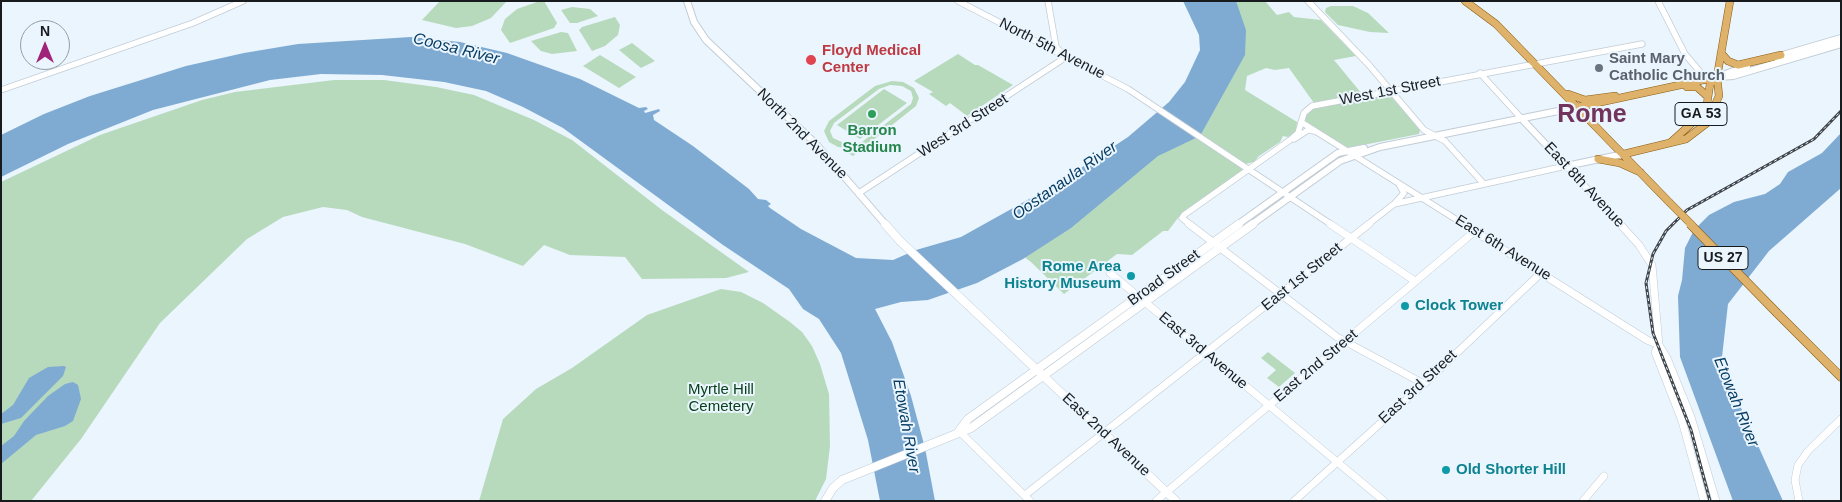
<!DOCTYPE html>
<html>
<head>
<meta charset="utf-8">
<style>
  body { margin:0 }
  #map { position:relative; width:1842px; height:502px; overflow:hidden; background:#eaf5fe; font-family:Arial,sans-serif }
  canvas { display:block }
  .frame { position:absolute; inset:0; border:2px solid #171b1e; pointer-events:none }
  .north { position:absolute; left:20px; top:20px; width:50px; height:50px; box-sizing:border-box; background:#eaf5fe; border:1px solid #969ea4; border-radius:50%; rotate:0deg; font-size:14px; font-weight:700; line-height:20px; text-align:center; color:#171b1e }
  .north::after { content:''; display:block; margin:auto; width:18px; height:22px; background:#9f247a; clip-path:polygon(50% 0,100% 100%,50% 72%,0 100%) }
</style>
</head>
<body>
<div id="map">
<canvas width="1842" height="502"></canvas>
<div class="frame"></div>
<div class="north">N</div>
</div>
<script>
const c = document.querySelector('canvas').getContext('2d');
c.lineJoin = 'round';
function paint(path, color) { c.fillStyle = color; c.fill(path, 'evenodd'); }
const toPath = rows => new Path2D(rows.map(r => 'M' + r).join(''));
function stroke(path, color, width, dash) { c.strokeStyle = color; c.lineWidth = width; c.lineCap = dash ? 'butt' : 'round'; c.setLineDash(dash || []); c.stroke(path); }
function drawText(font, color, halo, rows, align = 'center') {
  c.font = font + ' Arial,sans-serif'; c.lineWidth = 4; c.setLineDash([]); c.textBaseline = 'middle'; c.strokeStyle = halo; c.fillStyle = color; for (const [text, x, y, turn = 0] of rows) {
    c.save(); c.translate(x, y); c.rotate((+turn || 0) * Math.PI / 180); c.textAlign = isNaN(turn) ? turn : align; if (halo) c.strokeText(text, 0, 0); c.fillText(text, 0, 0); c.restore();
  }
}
paint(toPath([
  [440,1,507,1,491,18,472,26,456,28,422,20],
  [540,1,544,1,557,23,554,28,510,43,501,30,505,19,517,9],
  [1214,1,1265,1,1277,15,1289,12,1294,17,1321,20,1356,56,1334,60,1362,94,1314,103,1289,68,1275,70,1266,68,1247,76,1245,90,1297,122,1296,132,1288,137,1283,136,1280,142,1259,156,1254,162,1245,164,1242,171,1181,214,1168,231,1163,231,1132,255,1117,254,1064,294,1031,262,1004,242,1202,95],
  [1331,6,1353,6,1368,13,1389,33,1370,32,1338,25,1325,12,1326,8],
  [572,7,590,9,598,16,577,23,570,23,561,10],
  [615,17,620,25,618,35,605,46,592,51,579,30,582,27],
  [561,32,568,33,577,51,552,54,541,51,531,41],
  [632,43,655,61,641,68,619,50],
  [958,54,975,65,978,65,1013,85,967,116,950,103,946,106,929,94,933,92,914,81],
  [600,55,636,77,619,88,583,66],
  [334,80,384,80,436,87,474,95,534,120,572,140,662,210,749,272,726,278,642,279,625,257,570,255,544,245,523,266,465,244,362,217,347,210,323,207,283,217,247,239,160,323,81,439,31,501,1,501,1,182,100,135,202,100,235,92],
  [892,81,903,82,914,88,919,98,916,106,853,156,848,153,853,149,838,147,829,142,824,131,829,121,875,86],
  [890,85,902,86,911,91,913,98,911,104,862,142,846,144,833,138,830,131,834,123,879,89],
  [884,89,907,103,860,139,837,125],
  [1389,94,1420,130,1419,134,1348,148,1304,122,1305,114,1314,107],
  [721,289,741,292,763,303,790,322,802,332,812,346,820,364,829,394,830,446,826,479,815,501,479,501,503,419,536,389,572,368,647,315],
  [1268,352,1295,373,1279,387,1267,378,1276,370,1261,358]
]), '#b7dabc');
paint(toPath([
  [1183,1,1236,1,1246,30,1245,55,1200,136,1158,156,1071,228,1023,259,977,283,928,300,901,302,875,309,892,342,911,396,925,448,935,501,880,501,868,440,841,353,819,319,803,309,789,289,723,245,563,128,523,107,486,91,444,82,382,75,321,74,270,80,153,110,68,144,1,177,1,135,44,114,90,96,186,66,244,53,298,44,411,37,460,42,507,53,580,79,639,108,646,107,648,109,644,111,645,113,659,109,660,111,653,115,654,120,693,146,749,189,758,199,766,200,771,204,768,206,770,208,801,229,856,258,893,260,916,250,961,237,1058,183,1128,137,1169,102,1185,82,1200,50,1199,35],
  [1841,133,1841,188,1769,251,1728,304,1722,357,1728,379,1783,501,1733,501,1680,357,1678,296,1682,280,1685,248,1694,230,1709,215,1734,202,1765,194,1780,184,1788,172,1822,153],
  [64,366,66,367,63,376,21,418,1,424,1,414,13,405,29,378,48,367],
  [73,382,78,385,81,399,73,421,65,426,36,435,1,464,1,446,14,436,24,421,48,396,65,384]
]), '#7fabd3');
const tertiaryFar1 = toPath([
  [958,1,1128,89,1332,225],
  [1048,1,1056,47,1061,52],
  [1308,1,1369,65,1424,130,1445,141,1484,184],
  [1658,1,1685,54,1706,79],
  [1480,73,1521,118],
  [1,90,193,23,243,1],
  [1301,122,1465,225],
  [1294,139,1308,130,1314,131],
  [859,193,1066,57],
  [1395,203,1404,193,1400,186],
  [1191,225,1182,218,1184,215,1290,140,1298,133,1304,113,1312,106,1642,44],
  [1367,225,1394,204,1566,166,1621,225]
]);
const tertiary = toPath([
  [1189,224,1337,337,1424,384],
  [1330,224,1415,281],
  [1463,224,1647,340,1659,345],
  [1620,224,1639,245,1652,265,1659,345,1655,352,1682,421,1704,501],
  [1110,273,1384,501],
  [1659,345,1667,358,1691,417,1716,501],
  [959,431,1030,501],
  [1025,495,1369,224],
  [1156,501,1475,231],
  [1294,501,1424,384,1541,273],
  [1583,501,1604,476],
  [1799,501,1795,480,1798,465,1808,451,1841,419]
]);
const secondaryFar1 = toPath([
  [687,1,694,22,706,40,816,144,886,225],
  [1776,57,1841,38],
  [1717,77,1747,66],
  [1720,77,1733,76,1841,44],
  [1521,118,1566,166,1624,154],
  [1237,225,1338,153,1364,148],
  [1251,225,1340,161,1380,147,1578,107]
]);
const secondary = toPath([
  [885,224,900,241,1176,501],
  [959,431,968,419,1239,224],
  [825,501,833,488,842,480,971,428,1253,224]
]);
const primaryFar1 = toPath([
  [1465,1,1496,24,1669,202],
  [1721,53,1728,61,1738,65,1781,55],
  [1687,87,1697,87,1707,96],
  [1568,94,1585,100,1615,96],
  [1578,107,1717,77],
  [1671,142,1701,115,1707,104,1710,84,1717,77],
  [1624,154,1686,139,1707,123,1719,96,1717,77,1730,1],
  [1598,159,1620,163,1640,172]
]);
const primary = toPath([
  [1777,313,1841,377]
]);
stroke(tertiaryFar1, '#c2ccd5', 7);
stroke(tertiary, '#c2ccd5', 8);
stroke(secondaryFar1, '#c2ccd5', 8);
stroke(secondary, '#c2ccd5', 9);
stroke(primaryFar1, '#8a5c10', 8);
stroke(primary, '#8a5c10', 9);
stroke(tertiaryFar1, '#fff', 5.5);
stroke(tertiary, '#fff', 7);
stroke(secondaryFar1, '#fff', 6);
stroke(secondary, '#fff', 8);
stroke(primaryFar1, '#deb26b', 7);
stroke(primary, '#deb26b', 8);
const rail = toPath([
  [1710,501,1691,430,1653,333,1646,283,1653,254,1666,231,1687,210,1814,139,1841,111]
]);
stroke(rail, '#404549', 3);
stroke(rail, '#eaf5fe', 1, [3]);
const primaryBridgeFar1 = toPath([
  [1669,202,1692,225]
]);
const primaryBridge = toPath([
  [1690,224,1777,313]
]);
stroke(primaryBridgeFar1, '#8a5c10', 8, []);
stroke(primaryBridge, '#8a5c10', 9, []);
stroke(primaryBridgeFar1, '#deb26b', 7);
stroke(primaryBridge, '#deb26b', 8);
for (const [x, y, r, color] of [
  [811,60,6,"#e0444e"],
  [1599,68,5,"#6b7280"],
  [872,114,5,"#2e9e5b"],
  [1131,276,5,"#0f9aa8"],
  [1405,306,5,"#0f9aa8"],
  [1446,470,5,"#0f9aa8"]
]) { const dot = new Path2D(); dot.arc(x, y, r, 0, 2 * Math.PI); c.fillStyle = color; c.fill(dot); stroke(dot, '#eaf5fe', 2); }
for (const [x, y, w] of [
  [1701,114,52],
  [1723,258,50]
]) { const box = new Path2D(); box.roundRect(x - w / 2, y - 11.5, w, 23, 4); c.fillStyle = '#eaf5fe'; c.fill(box); stroke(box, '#171b1e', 1); }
drawText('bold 14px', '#171b1e', null, [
  ["GA 53",1701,114],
  ["US 27",1723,258]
]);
drawText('15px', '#171b1e', '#eaf5fe', [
  ["North 5th Avenue",1052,49,27],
  ["West 1st Street",1390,91,-11],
  ["West 3rd Street",963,126,-33],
  ["North 2nd Avenue",802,134,45],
  ["East 8th Avenue",1584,185,47],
  ["East 6th Avenue",1503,248,32],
  ["East 1st Street",1302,277,-39],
  ["Broad Street",1164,278,-36],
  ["East 3rd Avenue",1203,351,40],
  ["East 2nd Street",1316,366,-40],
  ["East 3rd Street",1418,387,-43],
  ["East 2nd Avenue",1106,435,43]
]);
drawText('bold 15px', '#be3a42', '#eaf5fe', [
  ["Floyd Medical",822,51],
  ["Center",822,68]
], 'left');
drawText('bold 15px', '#5b616d', '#eaf5fe', [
  ["Saint Mary",1609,59],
  ["Catholic Church",1609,76]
], 'left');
drawText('bold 15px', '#27864d', '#eaf5fe', [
  ["Barron",872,131],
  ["Stadium",872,148]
]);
drawText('bold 15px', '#0d838f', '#eaf5fe', [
  ["Rome Area",1121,267,"right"],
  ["History Museum",1121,284,"right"],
  ["Clock Tower",1415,306],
  ["Old Shorter Hill",1456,470]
], 'left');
drawText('15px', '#09401b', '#eaf5fe', [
  ["Myrtle Hill",721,390],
  ["Cemetery",721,407]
]);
drawText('italic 16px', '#073d63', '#eaf5fe', [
  ["Coosa River",456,49,14],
  ["Oostanaula River",1065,181,-35],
  ["Etowah River",1736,402,68],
  ["Etowah River",906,426,80]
]);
drawText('bold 25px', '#72345c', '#eaf5fe', [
  ["Rome",1592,115]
]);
</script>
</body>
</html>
